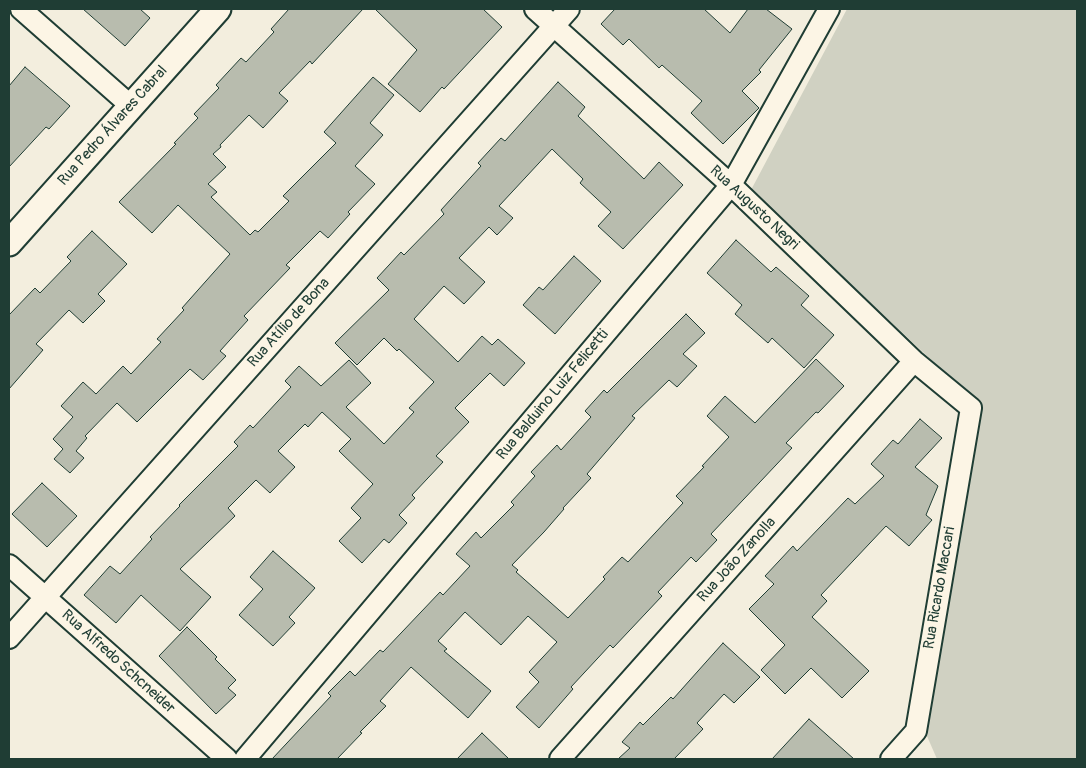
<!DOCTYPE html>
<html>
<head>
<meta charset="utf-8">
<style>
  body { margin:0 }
  #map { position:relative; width:1086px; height:768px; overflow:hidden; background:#f3eede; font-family:Pangolin,sans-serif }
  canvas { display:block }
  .frame { position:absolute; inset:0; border:10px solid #1f3d34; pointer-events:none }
</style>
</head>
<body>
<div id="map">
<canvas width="1086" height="768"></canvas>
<div class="frame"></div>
</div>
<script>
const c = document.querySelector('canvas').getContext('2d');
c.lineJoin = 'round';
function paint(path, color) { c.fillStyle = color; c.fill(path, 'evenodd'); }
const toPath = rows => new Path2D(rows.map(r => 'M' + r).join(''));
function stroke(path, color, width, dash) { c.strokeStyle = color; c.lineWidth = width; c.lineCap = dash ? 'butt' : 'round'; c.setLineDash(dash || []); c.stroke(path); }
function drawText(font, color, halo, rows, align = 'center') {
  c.font = font + ' Pangolin,sans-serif'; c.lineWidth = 4.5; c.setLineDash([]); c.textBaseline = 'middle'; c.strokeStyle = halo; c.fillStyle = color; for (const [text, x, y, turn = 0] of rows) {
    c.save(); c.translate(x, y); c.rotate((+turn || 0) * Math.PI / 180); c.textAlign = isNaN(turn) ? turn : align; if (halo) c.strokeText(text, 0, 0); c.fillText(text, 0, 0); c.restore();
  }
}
paint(toPath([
  [847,9,1077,9,1077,759,937,759,923,727,978,404,751,190]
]), '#d0d1c2');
const building = toPath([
  [83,9,140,9,150,18,125,46,83,9],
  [289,9,363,9,312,64,310,61,279,93,288,101,263,128,249,115,220,145,221,147,213,154,226,167,208,184,217,192,211,197,250,235,255,230,258,232,289,201,283,196,336,143,324,132,373,77,394,95,370,123,383,135,355,166,375,184,348,212,350,214,328,238,320,231,286,265,290,268,244,316,248,320,220,351,226,356,203,380,190,369,137,422,117,403,85,436,87,438,76,451,84,458,70,473,54,459,63,449,53,439,73,417,61,406,83,382,96,394,123,366,131,374,161,342,157,339,184,310,182,308,230,254,178,205,152,233,119,202,176,144,174,143,198,118,194,114,219,88,216,85,241,58,246,62,274,32,271,29,289,9],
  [375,9,483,9,502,27,444,89,442,87,420,112,388,84,417,50,375,9],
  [615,9,704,9,730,33,748,9,766,9,792,29,759,70,761,72,742,91,759,108,723,144,691,113,702,101,662,65,659,68,629,39,623,45,601,24,615,9],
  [25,67,70,106,49,129,46,127,9,167,9,86,25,67],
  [558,82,585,107,578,116,644,179,659,162,683,185,623,249,598,226,611,212,580,183,583,179,552,149,499,206,513,218,497,235,489,227,459,258,485,282,464,304,444,286,414,319,458,362,482,336,492,345,498,339,525,363,504,386,490,373,455,408,469,422,436,456,443,462,412,495,415,498,399,515,407,523,389,543,384,539,362,563,339,541,361,518,351,508,373,484,339,451,351,439,322,412,308,427,305,424,278,451,295,467,270,493,256,480,228,508,235,516,180,569,211,597,180,631,141,595,116,623,84,595,110,566,120,574,152,539,150,537,180,506,179,505,238,446,234,442,250,425,253,428,291,387,285,381,299,366,321,386,349,360,371,383,346,407,384,444,414,412,409,408,434,382,399,349,397,351,384,338,357,365,335,343,389,290,377,278,401,252,404,255,444,214,441,210,481,166,478,163,501,138,505,141,558,82],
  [92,231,127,264,98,294,105,301,83,323,69,310,36,344,43,350,9,389,9,315,35,288,40,293,71,261,67,257,92,231],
  [736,240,771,272,776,267,809,296,801,305,834,335,804,368,772,338,768,343,735,314,742,305,707,273,736,240],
  [574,256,601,281,555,334,523,305,539,287,543,290,574,256],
  [686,314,705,333,683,354,697,366,677,387,669,380,632,416,635,418,587,474,591,478,563,508,564,509,544,532,512,565,518,570,516,572,568,618,605,579,603,577,622,557,628,562,683,503,676,496,704,467,702,466,729,437,707,416,725,396,755,423,816,359,844,386,818,413,816,412,786,443,792,448,711,534,717,540,696,562,691,557,658,592,662,596,613,648,610,645,571,687,573,689,539,728,516,707,539,682,529,672,557,642,528,616,501,645,465,612,438,641,447,649,444,651,491,691,468,718,411,667,380,701,386,706,360,732,362,733,337,759,272,759,331,696,328,693,350,671,355,676,380,650,383,652,440,592,443,595,470,566,456,554,476,532,481,538,514,505,511,502,535,476,531,472,557,445,561,450,591,417,585,411,604,390,607,393,686,314],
  [920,419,942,438,915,467,938,486,926,515,932,520,909,546,886,526,821,595,827,601,812,617,869,671,842,698,811,668,785,694,761,670,785,645,749,609,774,584,765,576,793,546,797,551,848,498,855,504,884,476,871,464,893,440,898,444,920,419],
  [42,483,77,516,47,547,12,514,42,483],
  [273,551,315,588,289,617,295,623,273,646,239,615,263,589,250,577,273,551],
  [187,627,217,657,215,659,236,680,228,688,236,695,216,714,159,656,187,627],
  [723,643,760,677,734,703,724,694,697,723,703,729,674,759,618,759,630,748,622,742,640,722,643,725,671,697,673,699,723,643],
  [809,719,854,759,772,759,809,719],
  [482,733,509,759,457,759,482,733]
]);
paint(building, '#b8bcae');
stroke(building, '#1f3d34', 1);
const minor = toPath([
  [21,9,131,106],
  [535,9,731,185,914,361,971,408,916,731,891,759],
  [9,565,227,759],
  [9,638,569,9],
  [245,759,731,185,829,9],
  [560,759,914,361]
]);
const tertiary = toPath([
  [9,243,218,9]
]);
stroke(minor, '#1f3d34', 24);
stroke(tertiary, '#1f3d34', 29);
stroke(minor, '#fcf5e5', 20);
stroke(tertiary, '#fcf5e5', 25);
drawText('15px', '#1f3d34', '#fcf5e5', [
  ["Rua Pedro Álvares Cabral",113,126,-48],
  ["Rua Augusto Negri",754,208,43],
  ["Rua Atílio de Bona",289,323,-48],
  ["Rua Balduino Luiz Felicetti",553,395,-50],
  ["Rua João Zanolla",737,560,-48],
  ["Rua Ricardo Maccari",940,588,-80],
  ["Rua Alfredo Schcneider",118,662,42]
]);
</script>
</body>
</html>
